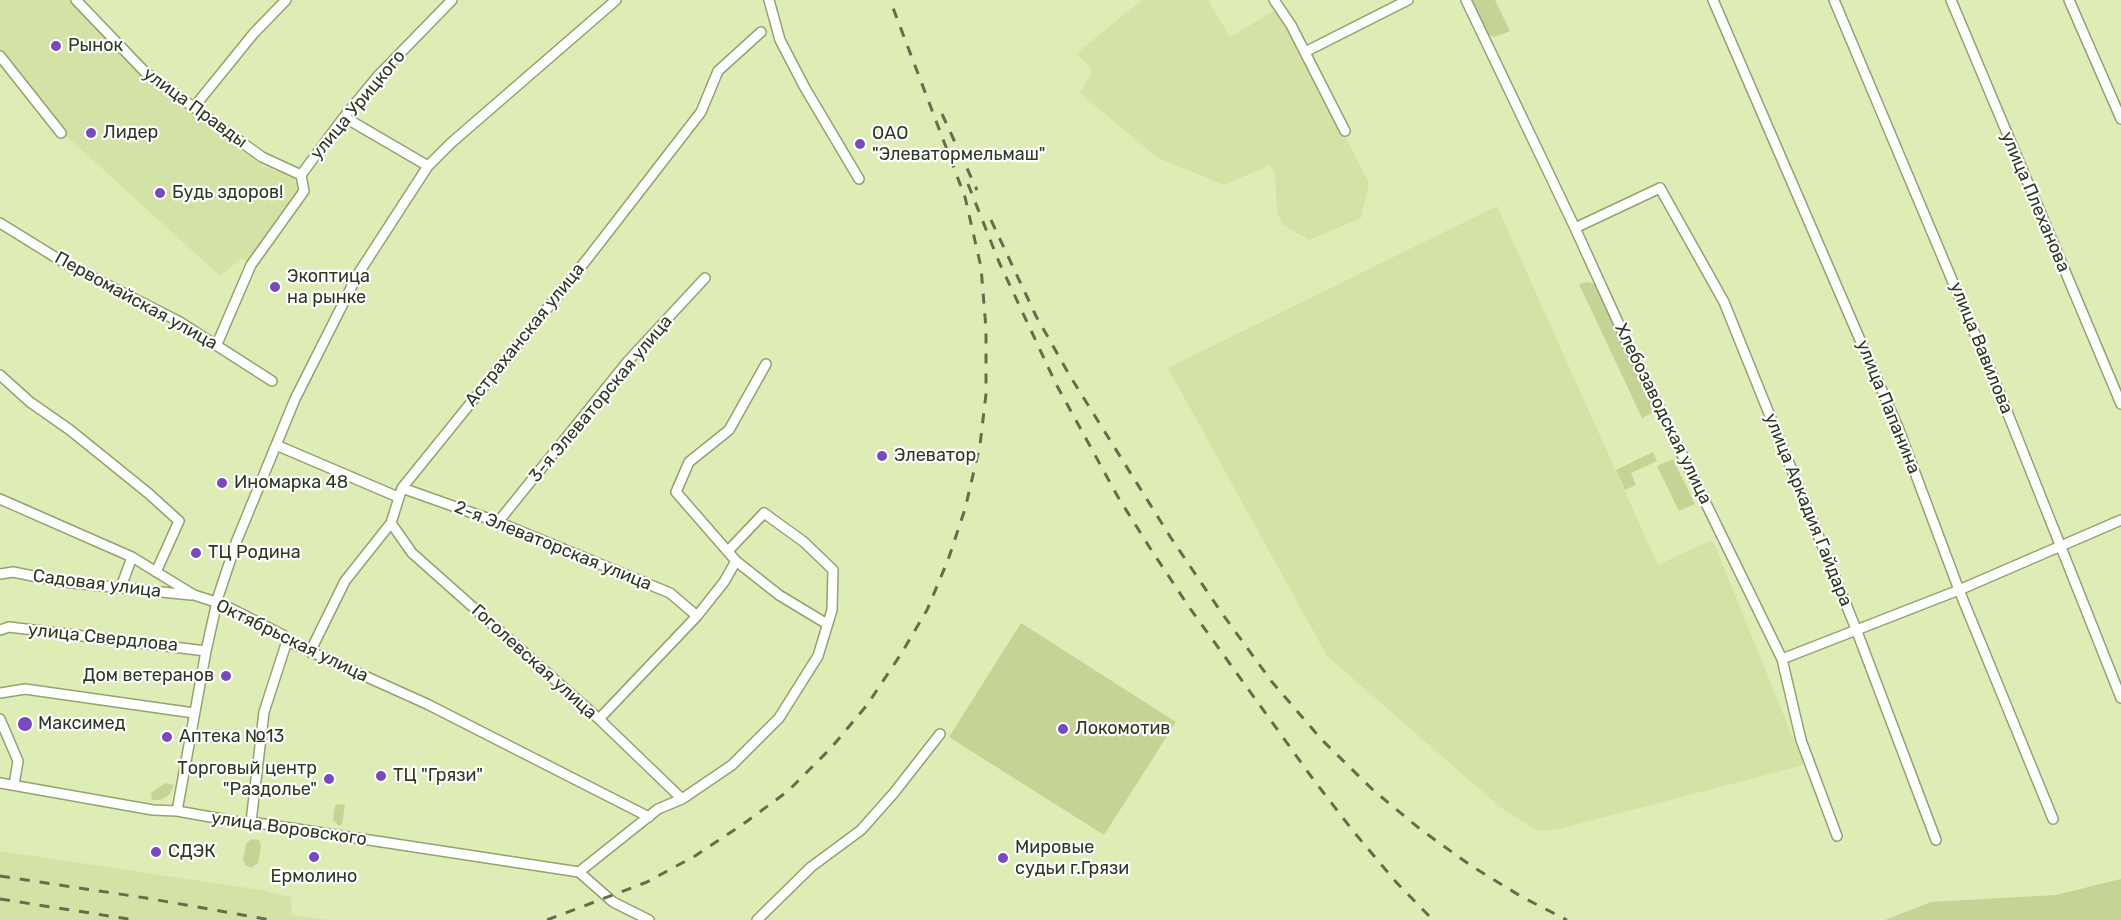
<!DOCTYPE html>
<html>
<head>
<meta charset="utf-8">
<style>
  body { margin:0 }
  canvas { display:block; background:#deedb6 }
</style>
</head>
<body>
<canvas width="2121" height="920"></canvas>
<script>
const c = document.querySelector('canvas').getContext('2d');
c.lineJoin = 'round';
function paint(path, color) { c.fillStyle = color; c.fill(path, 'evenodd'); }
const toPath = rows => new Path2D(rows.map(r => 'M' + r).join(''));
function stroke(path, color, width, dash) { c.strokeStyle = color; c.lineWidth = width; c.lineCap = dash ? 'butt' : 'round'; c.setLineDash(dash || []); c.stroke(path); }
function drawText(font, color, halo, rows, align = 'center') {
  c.font = font + ' Rubik,sans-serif'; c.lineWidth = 4.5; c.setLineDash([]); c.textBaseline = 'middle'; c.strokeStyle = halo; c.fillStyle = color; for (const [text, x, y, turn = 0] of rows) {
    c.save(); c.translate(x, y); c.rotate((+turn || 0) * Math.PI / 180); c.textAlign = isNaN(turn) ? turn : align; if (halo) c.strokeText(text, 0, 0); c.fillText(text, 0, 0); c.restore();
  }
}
paint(toPath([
  [0,0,72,0,142,77,193,111,263,166,294,178,299,194,280,223,246,261,242,258,220,276,63,133,0,54],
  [1142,0,1208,0,1230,37,1275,10,1300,47,1369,183,1361,218,1309,240,1282,224,1277,212,1275,176,1270,165,1224,185,1158,158,1080,93,1092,71,1077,53],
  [1497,206,1658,565,1709,541,1713,541,1804,765,1555,830,1536,830,1500,807,1327,656,1168,368],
  [0,851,261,890,291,897,292,915,329,920,0,920]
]), '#d3e2a5');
paint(toPath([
  [1472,0,1495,0,1510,31,1495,37,1489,35],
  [1587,282,1595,284,1654,412,1642,418,1579,284],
  [1653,452,1657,461,1631,473,1636,485,1625,490,1616,470],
  [1673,459,1695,504,1679,511,1657,466],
  [1021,623,1176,722,1104,835,949,737],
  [165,783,174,785,169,795,160,800,152,800,151,793],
  [337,804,345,805,342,824,339,826,333,820,335,806],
  [251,839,259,840,261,846,258,863,251,868,245,865,243,860,246,844],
  [2121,879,2121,920,1885,920,1931,902,2056,895]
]), '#c4d494');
const minor = toPath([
  [76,0,145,72,262,157,301,175],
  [769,0,780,40,805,88,859,179],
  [1274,0,1291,25,1345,131],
  [1466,0,1575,228,1627,342,1782,659,1801,740,1837,836],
  [1713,0,1899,430,1959,590,2053,819],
  [1834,0,1998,389,2121,698],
  [1951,0,2121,404],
  [2069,0,2121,119],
  [1305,52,1408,0],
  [0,56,61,133],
  [194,107,254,33,286,0],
  [344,117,428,166],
  [0,223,63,262,180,322,272,381],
  [1575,228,1660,188,1724,302,1856,629,1936,840],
  [217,344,251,265,304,191,301,175,344,117,377,77,452,0],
  [766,364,729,430,689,462,676,492,736,561,779,595,827,624],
  [0,375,30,402,70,430,148,493,179,521,156,572],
  [276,445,398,497],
  [402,488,498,522,670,593,697,616],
  [0,499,132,557,194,595,222,604,283,635,287,641,427,704,649,817],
  [498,522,628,361,705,278],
  [391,523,412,553,599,719,682,799],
  [0,574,13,572,63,582,191,595],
  [121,587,132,557],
  [0,630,9,627,206,651],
  [310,652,345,581,391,523,402,488,588,258,701,112,718,71,761,32],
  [1782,659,1959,590,2121,520],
  [0,693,25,689,194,713],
  [0,719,18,761,14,785],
  [599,719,697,616,724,582,736,561],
  [0,783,153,810,177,811,239,822,251,822,579,872],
  [177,811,206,651,218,597,237,540,295,399,358,274,428,166,451,143,616,0],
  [251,822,264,712,287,641],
  [579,872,658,809,682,799,732,765,779,718,818,656,832,610,833,570,804,542,764,513,728,551],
  [579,872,613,902,649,920],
  [757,920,811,867,861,830,893,794,940,734]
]);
stroke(minor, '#95a26e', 12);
stroke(minor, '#fff', 9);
stroke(toPath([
  [942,114,977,190],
  [968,184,999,262,1056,384,1118,497,1150,548,1189,607,1313,779,1353,831,1396,882,1433,920],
  [991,220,1036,316,1070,376,1171,538,1221,612,1272,682,1322,740,1373,790,1420,829,1470,865,1522,897,1567,920],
  [0,876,146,898,271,920],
  [0,899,135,920],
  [547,920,647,882,695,856,746,822,788,791,831,748,867,705,901,654,927,610,948,560,965,509,980,445,986,394,986,329,981,267,965,197,890,0]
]), '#656d4e', 3, [10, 10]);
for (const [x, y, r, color] of [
  [56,46,6,"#7a48bf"],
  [91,133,6,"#7a48bf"],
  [860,144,6,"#7a48bf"],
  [160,193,6,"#7a48bf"],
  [275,287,6,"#7a48bf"],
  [882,456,6,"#7a48bf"],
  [222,483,6,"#7a48bf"],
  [196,553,6,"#7a48bf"],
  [226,676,6,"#7a48bf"],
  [25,724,8,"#7a48bf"],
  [1063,729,6,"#7a48bf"],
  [167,737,6,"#7a48bf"],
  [381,776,6,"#7a48bf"],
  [329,779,6,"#7a48bf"],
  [156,852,6,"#7a48bf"],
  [314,857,6,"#7a48bf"],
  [1003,858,6,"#7a48bf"]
]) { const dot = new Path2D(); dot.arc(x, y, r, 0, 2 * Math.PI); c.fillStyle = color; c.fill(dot); stroke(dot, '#fff', 2); }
drawText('18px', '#323722', '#fff', [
  ["Рынок",68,46],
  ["Лидер",103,133],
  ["ОАО",872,134],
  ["\"Элеватормельмаш\"",872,155],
  ["Будь здоров!",172,193],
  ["Экоптица",287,277],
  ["на рынке",287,298],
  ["Элеватор",894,456],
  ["Иномарка 48",234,483],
  ["ТЦ Родина",208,553],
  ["Дом ветеранов",214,676,"right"],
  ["Максимед",38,724],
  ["Локомотив",1075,729],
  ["Аптека №13",179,737],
  ["Торговый центр",317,769,"right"],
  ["\"Раздолье\"",317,790,"right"],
  ["ТЦ \"Грязи\"",393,776],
  ["Мировые",1015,848],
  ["судьи г.Грязи",1015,869],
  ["СДЭК",168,852],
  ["Ермолино",314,877,"center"]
], 'left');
drawText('18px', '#323722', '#fff', [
  ["улица Урицкого",358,105,-50],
  ["улица Правды",195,108,36],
  ["улица Плеханова",2035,202,67],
  ["Первомайская улица",136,301,29],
  ["Астраханская улица",525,335,-51],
  ["улица Вавилова",1981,348,68],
  ["3-я Элеваторская улица",601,399,-50],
  ["улица Папанина",1888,407,68],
  ["Хлебозаводская улица",1663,414,64],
  ["улица Аркадия Гайдара",1808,510,68],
  ["2-я Элеваторская улица",553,546,22],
  ["Садовая улица",97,584,7],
  ["улица Свердлова",103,638,6],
  ["Октябрьская улица",292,641,26],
  ["Гоголевская улица",534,662,42],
  ["улица Воровского",289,829,8]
]);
</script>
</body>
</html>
